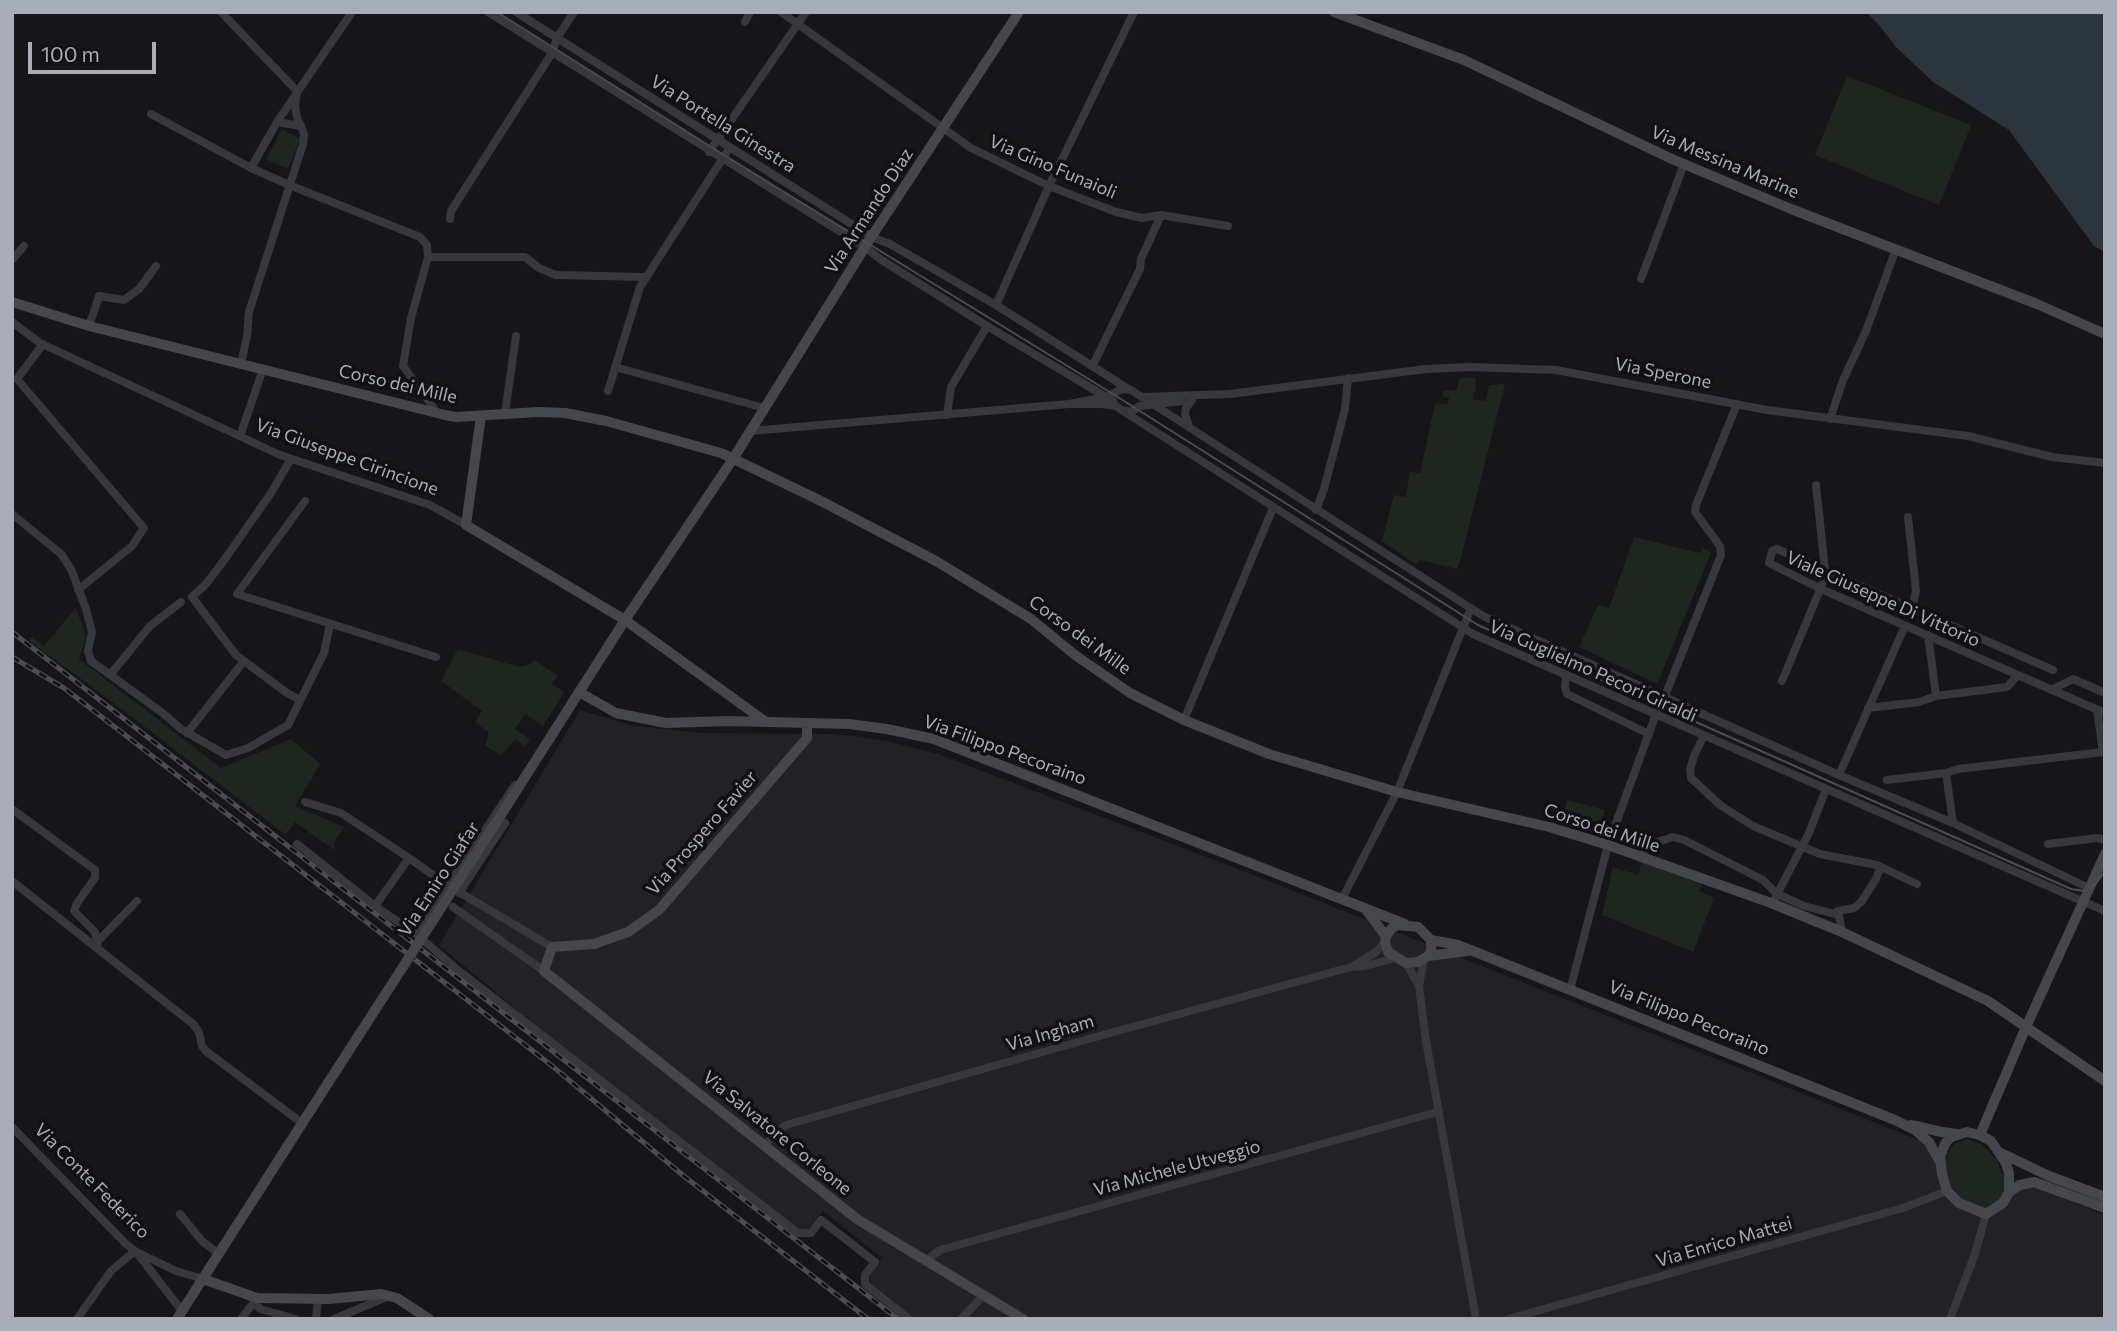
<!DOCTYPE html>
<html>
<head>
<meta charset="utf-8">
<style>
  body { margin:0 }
  #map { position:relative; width:2117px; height:1331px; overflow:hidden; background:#161618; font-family:Commissioner,sans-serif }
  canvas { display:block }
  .frame { position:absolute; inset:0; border:14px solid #a8adb8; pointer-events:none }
  .scale { position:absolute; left:28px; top:42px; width:128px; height:32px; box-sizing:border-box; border:4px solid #a8adb8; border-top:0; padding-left:9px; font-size:21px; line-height:24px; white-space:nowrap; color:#a8adb8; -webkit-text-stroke:5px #111113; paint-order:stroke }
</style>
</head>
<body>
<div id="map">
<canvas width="2117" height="1331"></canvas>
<div class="frame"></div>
<div class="scale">100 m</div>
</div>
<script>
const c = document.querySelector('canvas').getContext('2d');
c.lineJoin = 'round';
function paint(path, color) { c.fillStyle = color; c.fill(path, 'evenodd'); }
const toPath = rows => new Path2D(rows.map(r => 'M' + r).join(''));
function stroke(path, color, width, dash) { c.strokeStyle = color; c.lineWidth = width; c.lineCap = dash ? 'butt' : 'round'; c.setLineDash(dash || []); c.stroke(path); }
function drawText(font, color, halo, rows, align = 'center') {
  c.font = font + ' Commissioner,sans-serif'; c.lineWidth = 7; c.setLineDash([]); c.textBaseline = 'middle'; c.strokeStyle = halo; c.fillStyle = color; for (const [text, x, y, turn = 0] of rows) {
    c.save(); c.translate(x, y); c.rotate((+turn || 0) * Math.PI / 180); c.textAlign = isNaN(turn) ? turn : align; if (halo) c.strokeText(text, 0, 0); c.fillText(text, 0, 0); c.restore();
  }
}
paint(toPath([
  [580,710,634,726,703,733,837,734,887,741,938,754,1246,872,1739,1068,2105,1215,2105,1319,915,1319,870,1282,870,1275,882,1258,823,1211,808,1229,800,1230,536,1026,439,945]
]), '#222225');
paint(toPath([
  [1847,76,1971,125,1939,205,1815,155],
  [282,129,300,139,288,169,266,159],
  [1475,377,1476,388,1473,399,1486,401,1489,385,1505,384,1460,561,1457,569,1420,560,1416,564,1382,541,1394,495,1406,497,1410,472,1420,473,1435,403,1448,404,1449,397,1443,397,1443,391,1457,390,1460,378],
  [1634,537,1700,553,1703,548,1711,553,1658,682,1655,683,1579,647,1598,605,1609,608],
  [76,608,86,636,79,659,221,768,291,739,320,764,295,806,344,827,334,842,334,850,295,822,286,835,103,695,29,641,31,637,44,646],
  [458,649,519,667,531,664,535,660,558,676,552,683,564,693,543,726,525,714,515,729,530,739,525,746,515,739,501,756,485,745,489,733,475,722,482,711,441,681],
  [1567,800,1605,810,1598,833,1561,823],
  [1642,861,1702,884,1699,891,1714,898,1693,952,1602,915,1613,867,1638,875],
  [1967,1139,1981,1144,1998,1161,2002,1177,2002,1190,1996,1200,1990,1203,1972,1201,1961,1193,1952,1177,1949,1160,1951,1149,1955,1143]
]), '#1e261f');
paint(toPath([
  [1866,12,2105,12,2105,252,2094,246,2009,130,1933,82,1896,47,1879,25]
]), '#2c353c');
stroke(toPath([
  [221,12,297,91],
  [488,12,865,247,880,259,987,326,1113,401],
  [516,12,872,237,890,244,996,305,1130,390],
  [781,12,971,148,1049,186,1116,212,1142,218,1161,215,1228,226],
  [745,22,750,12],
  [151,114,251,168,289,185,420,237,427,245,428,257,411,318,403,366,438,414],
  [277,122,301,126],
  [709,152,806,12],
  [251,168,277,122,352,12],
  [450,219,451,211,552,53,557,38,574,12],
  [428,257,525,257,539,268,556,275,645,277],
  [12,260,24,246],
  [1641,279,1684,164],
  [996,305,1049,186,1134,12],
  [12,322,40,343,280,455,430,505,466,525],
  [89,326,99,296,124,300,139,289,156,266],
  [43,344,17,379,144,528,132,546,78,590],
  [241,364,247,336,249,312,303,144,304,134,297,117,295,107,297,91],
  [1093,365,1140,269,1141,259,1161,215],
  [615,367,764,408],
  [608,391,640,287,730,147],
  [1142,397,1230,394,1426,369,1469,367,1556,370,1767,410,1968,436,2052,457,2105,463],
  [1069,404,1106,397,1122,389,1131,390,1483,616,1839,775,1953,823,2089,888],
  [1123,411,1473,634,2105,911],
  [505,413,516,336],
  [947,415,951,387,987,326],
  [1830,419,1843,380,1866,331,1896,249],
  [1189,426,1185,414,1186,408,1192,400],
  [750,431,1069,404,1102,404,1116,406,1123,411,1132,411,1140,406,1182,401],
  [240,436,263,369],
  [291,459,271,493,225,559,206,584,192,597,236,655,287,693,300,700],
  [305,501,237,594,436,657],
  [1316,510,1324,489,1345,409,1348,378],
  [12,514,61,554,71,569,86,609,92,632,88,651,91,661,164,714,181,729,226,755,248,748,288,725,324,653,330,624],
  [1908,517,1916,591,1912,609],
  [1825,570,1777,549,1772,551,1769,563,1821,589,2105,713],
  [1835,575,2053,670],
  [1928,635,1936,696],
  [110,675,150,626,181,602],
  [1566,677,1565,687,1567,694,1649,734],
  [1782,681,1824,580,1825,570,1816,485],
  [2051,690,2073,679,2105,693],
  [1868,708,1919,702,1936,696,2007,687,2017,676],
  [1184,720,1273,508],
  [187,733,244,661],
  [1703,737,1694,756,1690,770,1691,778,1720,805,1753,826,1820,854,1877,865,1917,884],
  [1946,773,1953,823],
  [1839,775,1905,626],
  [1887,780,1946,773,1958,769,2103,752,2097,710],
  [305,802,341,813,409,858,375,906,416,934,459,971,798,1233,811,1233,821,1220,875,1262,865,1275,865,1284,909,1319],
  [12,809,95,870,95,878,77,903,74,911,95,932,98,949],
  [297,844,375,906],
  [2048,844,2097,838,2105,840],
  [409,858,447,885,552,947],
  [1640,858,1648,845,1673,837,1684,840,1763,880,1777,894,1804,906,1839,915,1842,932],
  [12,881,193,1024,199,1032,202,1046,206,1051,302,1123],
  [459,893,505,823],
  [1775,898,1809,833,1826,789],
  [1342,899,1397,792,1471,608],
  [453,907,544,971],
  [1839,915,1838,911,1854,908,1861,902,1875,881,1881,867],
  [416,934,515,785],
  [98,941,137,901],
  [1424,959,1419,986,1426,1041,1476,1319],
  [1406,963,1419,986],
  [1353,966,1376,952,1385,942],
  [1570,990,1608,845,1656,714,1665,696,1721,555,1720,546,1695,512,1696,505,1737,404],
  [12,1127,125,1243,135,1251,176,1271,203,1279],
  [765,1144,786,1125,1092,1038,1351,967,1365,966,1396,958],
  [180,1214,202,1241,219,1254],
  [137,1253,182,1311],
  [927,1260,940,1250,1437,1112],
  [250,1296,260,1309,296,1319],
  [77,1319,111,1271,135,1251],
  [241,1319,251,1306,256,1304],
  [316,1319,318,1299],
  [334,1319,389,1296],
  [961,1319,984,1295],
  [1508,1319,1903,1208,1947,1191],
  [1950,1319,1975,1254,1986,1214]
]), '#37383d', 8);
stroke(toPath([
  [1334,12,1464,60,1672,159,1791,209,2037,304,2105,334],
  [12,302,89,326,445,415,456,417,538,412,565,413,606,421,721,453,817,499,936,561,1031,619,1075,655,1130,693,1184,720,1269,754,1397,792,1549,827,1608,845,1771,903,1842,932,1988,1001,2105,1081],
  [481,416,466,525,625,620,766,722],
  [579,692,616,713,666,723,728,721,849,724,887,729,934,739,1405,924],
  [807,723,807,738,659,910,628,932,594,944,552,947,544,971,857,1219,1023,1319],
  [499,818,625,620,733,459,868,242,1019,12],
  [1366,910,1386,936],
  [1431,940,1458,945,1895,1120,1915,1130,1929,1142,1940,1162],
  [1428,956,1431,951,1431,940,1418,927,1398,925,1392,928,1386,936,1385,942,1388,952,1406,963,1418,962,1428,956,1468,951],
  [1911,1125,1942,1132,1957,1134],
  [1967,1132,1980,1135,1991,1141,2006,1163,2009,1173,2009,1192,2003,1203,1986,1214,1959,1203,1947,1191,1942,1174,1940,1156,1946,1142,1951,1137,1967,1132],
  [1980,1135,2026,1027,2105,854],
  [2001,1153,2049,1176,2105,1197],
  [2009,1192,2020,1185,2034,1182,2105,1208],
  [203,1279,257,1298,329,1299,381,1294,397,1298,429,1319],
  [177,1319,328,1083]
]), '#45474d', 10);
stroke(toPath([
  [497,12,724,155,1113,394,1478,625,2071,889,2084,891,2095,885,2105,871]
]), '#4a4c52', 2);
const rail = toPath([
  [12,632,898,1319],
  [12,657,64,688,120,731,551,1065,685,1177,868,1319]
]);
stroke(rail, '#4a4c52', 5);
stroke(rail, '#111113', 2.5, [8]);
stroke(toPath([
  [328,1083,499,818]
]), '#45474d', 10);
drawText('18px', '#a8adb8', '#111113', [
  ["Via Portella Ginestra",723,124,32],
  ["Via Messina Marine",1725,162,23],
  ["Via Gino Funaioli",1053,167,23],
  ["Via Armando Diaz",869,211,-57],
  ["Via Sperone",1663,373,11],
  ["Corso dei Mille",398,384,13],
  ["Via Giuseppe Cirincione",347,457,20],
  ["Viale Giuseppe Di Vittorio",1883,599,24],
  ["Corso dei Mille",1080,635,36],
  ["Via Guglielmo Pecori Giraldi",1593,671,24],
  ["Via Filippo Pecoraino",1005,750,20],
  ["Corso dei Mille",1602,828,18],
  ["Via Prospero Favier",702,833,-49],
  ["Via Emiro Giafar",439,879,-57],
  ["Via Filippo Pecoraino",1689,1018,22],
  ["Via Ingham",1050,1033,-16],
  ["Via Salvatore Corleone",777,1133,39],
  ["Via Michele Utveggio",1177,1168,-15],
  ["Via Conte Federico",92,1181,45],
  ["Via Enrico Mattei",1724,1242,-16]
]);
</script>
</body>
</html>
